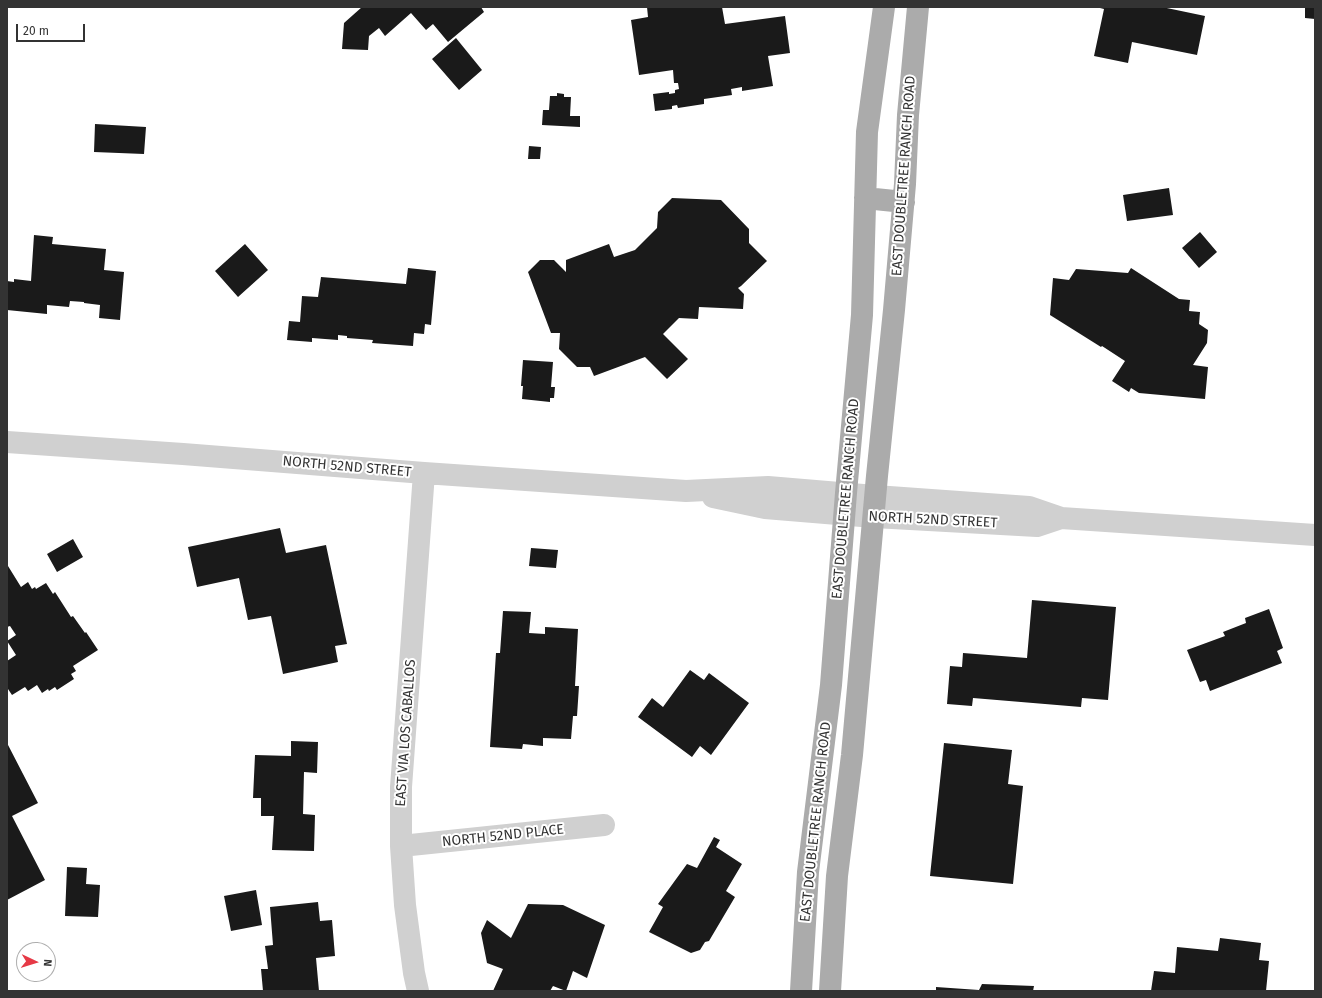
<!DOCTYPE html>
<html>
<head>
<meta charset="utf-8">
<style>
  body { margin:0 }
  #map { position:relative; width:1322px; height:998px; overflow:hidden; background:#fff; font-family:"Fira Sans",sans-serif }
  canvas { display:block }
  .frame { position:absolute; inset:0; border:8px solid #333; pointer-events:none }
  .north { position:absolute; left:16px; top:942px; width:40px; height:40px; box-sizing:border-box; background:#fff; border:1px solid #adadad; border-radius:50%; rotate:94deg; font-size:11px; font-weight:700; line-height:16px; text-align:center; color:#333 }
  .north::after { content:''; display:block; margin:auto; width:14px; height:18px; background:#e63946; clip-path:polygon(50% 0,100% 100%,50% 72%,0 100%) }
  .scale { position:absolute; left:16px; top:24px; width:69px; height:18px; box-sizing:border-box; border:2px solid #333; border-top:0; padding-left:5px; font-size:12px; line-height:14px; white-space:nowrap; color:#333; -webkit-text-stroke:3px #fff; paint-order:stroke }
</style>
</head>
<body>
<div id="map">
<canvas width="1322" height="998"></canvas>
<div class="frame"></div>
<div class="north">N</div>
<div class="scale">20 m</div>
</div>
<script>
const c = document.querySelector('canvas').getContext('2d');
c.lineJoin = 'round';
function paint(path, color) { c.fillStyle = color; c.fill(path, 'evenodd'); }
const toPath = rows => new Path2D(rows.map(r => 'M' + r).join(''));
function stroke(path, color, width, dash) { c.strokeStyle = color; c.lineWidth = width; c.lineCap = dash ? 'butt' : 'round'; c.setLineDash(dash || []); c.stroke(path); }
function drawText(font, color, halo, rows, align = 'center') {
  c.font = font + ' "Fira Sans",sans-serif'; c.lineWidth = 4; c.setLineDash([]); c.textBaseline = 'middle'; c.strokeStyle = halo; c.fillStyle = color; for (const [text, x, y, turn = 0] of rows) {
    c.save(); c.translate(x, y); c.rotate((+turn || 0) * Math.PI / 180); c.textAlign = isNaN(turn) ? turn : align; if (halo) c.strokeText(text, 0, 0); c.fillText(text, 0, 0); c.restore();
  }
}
paint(toPath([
  [362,7,481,7,484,12,448,42,433,24,426,30,411,13,385,36,379,28,369,36,368,50,342,49,344,23],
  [647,7,722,7,725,24,785,16,790,53,768,56,773,86,742,91,742,87,731,89,732,95,704,99,704,104,678,108,677,105,672,106,672,109,655,111,653,94,669,92,669,94,675,93,675,90,679,89,678,83,674,83,673,70,639,75,631,20,648,17],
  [1096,7,1162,7,1205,16,1197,55,1132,42,1128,63,1094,56,1104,9],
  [1305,7,1315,7,1315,19,1305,18],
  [456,38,482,70,459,90,432,59],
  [557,93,564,94,564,97,571,97,570,116,580,116,580,127,542,125,543,110,549,110,550,96,557,96],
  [95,124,146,127,144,154,94,152],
  [529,146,541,147,540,159,528,159],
  [1169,188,1173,215,1127,221,1123,195],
  [672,198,721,200,749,229,749,243,767,261,741,286,738,288,744,294,743,309,699,307,698,319,679,318,663,334,688,359,667,379,645,357,594,376,590,367,577,367,559,349,560,333,551,333,528,272,540,260,554,260,566,272,566,260,609,244,614,257,635,250,657,228,658,212],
  [1200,232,1217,252,1199,268,1182,248],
  [34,235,53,237,52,244,106,249,104,270,124,272,120,320,99,318,100,305,84,303,84,302,70,301,69,307,47,305,47,314,7,310,7,281,14,282,14,279,31,281],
  [245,244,268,270,238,297,215,271],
  [408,268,436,271,431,325,425,324,424,334,414,333,413,346,372,343,373,340,347,338,347,336,338,335,338,340,312,338,312,342,287,340,289,321,300,322,302,296,318,297,321,277,406,284],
  [1131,268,1179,299,1190,300,1189,311,1200,312,1199,324,1208,330,1207,343,1193,365,1208,367,1205,399,1139,393,1131,388,1129,392,1112,381,1125,361,1102,346,1101,347,1050,315,1053,278,1069,280,1076,269,1128,273],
  [523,360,553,362,551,387,555,387,554,398,550,398,550,402,522,399,523,386,521,386],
  [280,528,286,553,326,545,347,644,335,646,338,662,283,674,271,616,248,620,239,578,197,587,188,547],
  [73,539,83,557,57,572,47,554],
  [531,548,558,550,556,568,529,566],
  [8,566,21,587,28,582,32,589,35,587,36,589,46,583,53,594,55,592,71,617,73,616,85,633,86,632,98,650,73,666,76,671,71,674,74,679,57,690,55,687,49,691,48,689,42,693,37,685,28,691,25,687,12,695,8,689,7,689,7,661,16,655,7,641,16,635,10,626,7,627,7,567],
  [1032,600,1116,607,1108,700,1082,698,1081,707,973,698,972,706,947,704,950,666,962,667,963,653,1027,658],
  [1269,609,1283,648,1277,651,1282,663,1210,691,1206,680,1200,682,1187,650,1225,636,1223,632,1246,623,1245,618],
  [503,611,531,612,529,633,545,634,545,627,578,629,575,686,579,686,577,716,573,716,571,739,543,738,543,746,523,744,522,749,490,747,496,653,500,653],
  [690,670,704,680,709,673,749,703,711,755,700,746,692,757,638,717,652,698,663,707],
  [291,741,318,742,317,773,304,772,303,814,315,815,314,851,272,850,274,816,261,816,261,798,253,798,255,755,291,756],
  [7,743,38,803,12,816,45,880,7,900],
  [944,743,1012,750,1008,784,1023,786,1013,884,930,876],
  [714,837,720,840,716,847,742,864,726,891,735,897,709,941,705,942,700,950,691,953,649,932,663,907,658,904,687,864,697,868],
  [67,867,87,868,86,884,100,885,98,917,65,916],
  [256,890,262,925,231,931,224,896],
  [318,902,320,921,332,920,335,956,316,958,319,991,263,991,261,969,268,969,265,946,273,945,270,907],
  [528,904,563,905,605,925,587,978,573,971,566,991,553,986,550,991,493,991,503,969,487,963,481,933,487,920,511,938],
  [1220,938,1261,943,1259,960,1269,961,1266,991,1151,991,1154,971,1175,973,1177,947,1218,951],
  [982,984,1034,986,1033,991,936,991,936,987,979,990]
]), '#1a1a1a');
stroke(toPath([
  [7,442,183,454,424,473,686,491,768,487,875,496,1029,507,1061,518,1315,535],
  [713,497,765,508,874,517,1037,526,1061,518],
  [401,846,604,825],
  [418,991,414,973,405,905,401,846,401,787,424,473]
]), '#d0d0d0', 22);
stroke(toPath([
  [865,198,904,202],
  [801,991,808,872,831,685,846,493,862,315,867,132,884,7],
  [830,991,837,876,852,755,877,476,894,310,905,184,908,115,918,7]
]), '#ababab', 22);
drawText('14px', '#333', '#fff', [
  ["EAST DOUBLETREE RANCH ROAD",904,176,-86],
  ["NORTH 52ND STREET",347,467,5],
  ["EAST DOUBLETREE RANCH ROAD",846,499,-85],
  ["NORTH 52ND STREET",933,520,3],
  ["EAST VIA LOS CABALLOS",406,733,-86],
  ["EAST DOUBLETREE RANCH ROAD",816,822,-84],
  ["NORTH 52ND PLACE",503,836,-6]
]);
</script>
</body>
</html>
